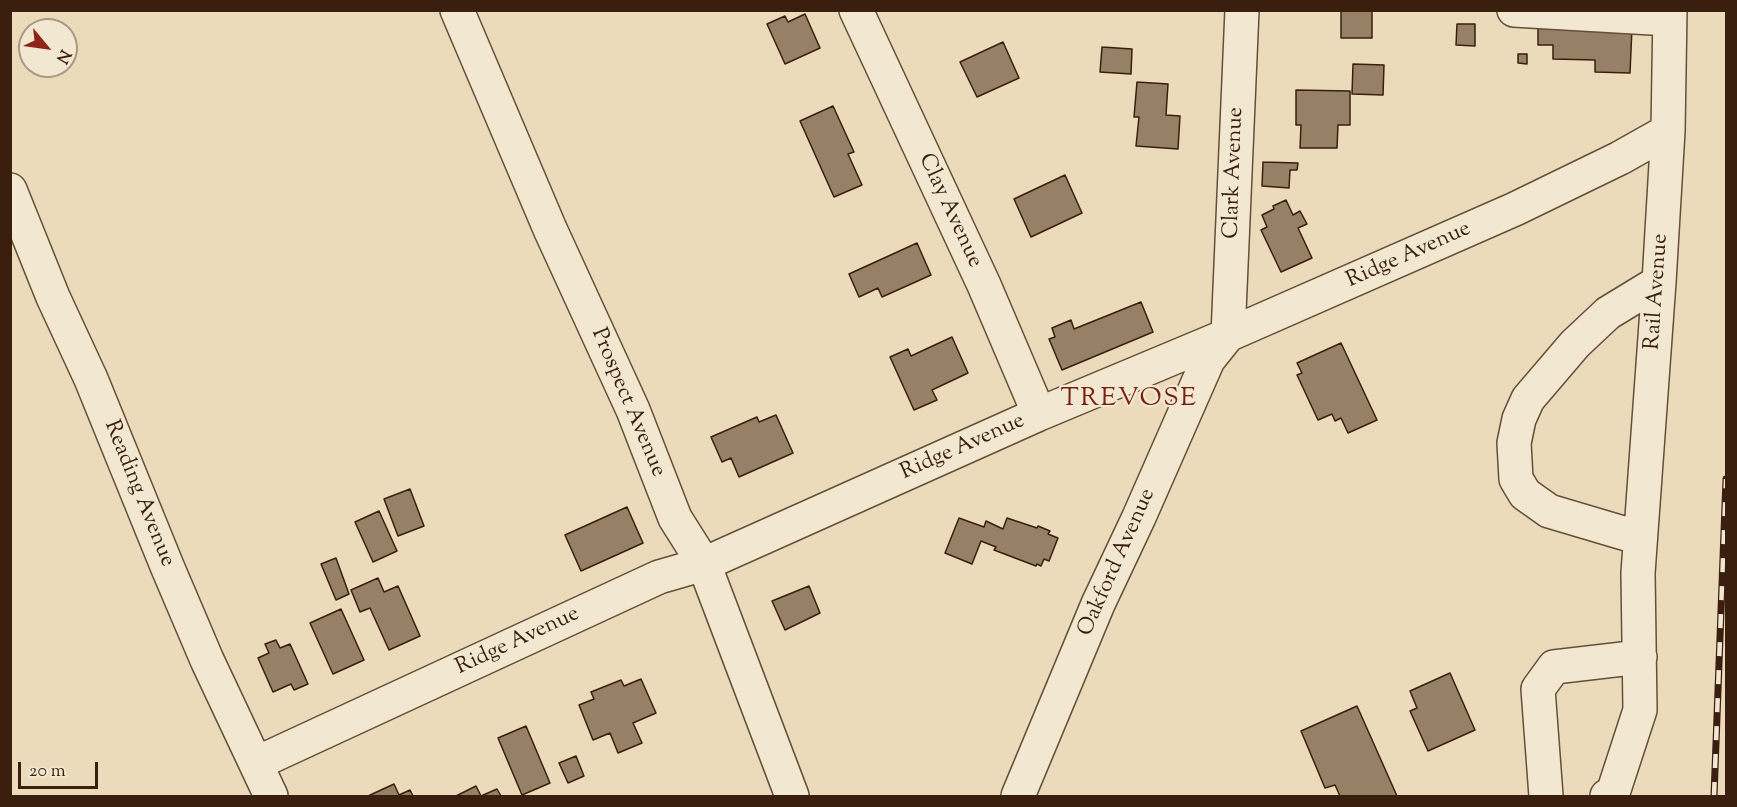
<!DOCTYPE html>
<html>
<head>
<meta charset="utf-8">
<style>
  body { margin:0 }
  #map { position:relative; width:1737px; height:807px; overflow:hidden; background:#ebdbba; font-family:"Sorts Mill Goudy",serif }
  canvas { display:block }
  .frame { position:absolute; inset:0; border:12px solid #3a1f0e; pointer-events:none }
  .north { position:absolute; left:18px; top:18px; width:60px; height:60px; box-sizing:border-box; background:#f2e8d2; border:2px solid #a89884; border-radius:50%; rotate:119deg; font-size:16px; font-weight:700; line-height:24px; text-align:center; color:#3a1f0e }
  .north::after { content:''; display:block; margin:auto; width:21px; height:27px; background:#8f2418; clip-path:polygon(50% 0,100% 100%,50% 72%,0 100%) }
  .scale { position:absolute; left:18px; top:762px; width:80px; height:27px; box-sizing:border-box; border:3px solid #3a1f0e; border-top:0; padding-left:8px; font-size:18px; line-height:21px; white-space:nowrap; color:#3a1f0e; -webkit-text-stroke:4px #f2e8d2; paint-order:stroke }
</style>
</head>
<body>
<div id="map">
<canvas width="1737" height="807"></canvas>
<div class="frame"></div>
<div class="north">N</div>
<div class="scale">20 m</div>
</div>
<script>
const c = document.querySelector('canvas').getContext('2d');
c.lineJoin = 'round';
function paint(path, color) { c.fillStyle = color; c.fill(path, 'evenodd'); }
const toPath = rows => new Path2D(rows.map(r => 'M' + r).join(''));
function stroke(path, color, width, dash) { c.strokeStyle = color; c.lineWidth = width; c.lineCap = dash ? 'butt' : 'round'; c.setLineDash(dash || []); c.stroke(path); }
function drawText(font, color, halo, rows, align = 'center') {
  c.font = font + ' "Sorts Mill Goudy",serif'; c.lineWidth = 4.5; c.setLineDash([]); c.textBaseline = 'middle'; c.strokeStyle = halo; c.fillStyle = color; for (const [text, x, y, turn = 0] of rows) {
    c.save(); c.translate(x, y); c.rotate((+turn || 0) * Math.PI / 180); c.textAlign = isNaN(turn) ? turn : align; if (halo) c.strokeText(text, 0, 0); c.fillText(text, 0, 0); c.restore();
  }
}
const building = toPath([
  [1341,10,1372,10,1372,38,1341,38,1341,10],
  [805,14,820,48,785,64,767,24,785,16,788,22,805,14],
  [1457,24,1475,24,1475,46,1456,45,1457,24],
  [1538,26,1632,28,1630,73,1595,72,1595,60,1553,59,1553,45,1538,45,1538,26],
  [1003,42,1019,78,977,97,960,62,1003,42],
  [1102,47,1132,49,1131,74,1100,72,1102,47],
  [1518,54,1527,54,1527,64,1518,63,1518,54],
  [1353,64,1384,65,1383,95,1352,94,1353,64],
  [1137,82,1168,84,1166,115,1180,116,1178,149,1136,146,1139,117,1134,117,1137,82],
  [1296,90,1350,91,1350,125,1338,125,1337,148,1300,148,1301,125,1296,125,1296,90],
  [833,106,854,152,848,154,862,185,834,197,800,121,833,106],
  [1263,162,1298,163,1297,170,1290,170,1289,188,1262,186,1263,162],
  [1065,175,1082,213,1031,237,1014,199,1065,175],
  [1286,200,1293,215,1300,211,1307,224,1298,228,1312,258,1281,272,1261,230,1267,227,1262,215,1274,209,1273,206,1286,200],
  [917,243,931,275,882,297,878,288,859,297,849,274,917,243],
  [1141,302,1153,332,1062,370,1049,339,1055,337,1052,328,1071,320,1074,329,1141,302],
  [952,337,968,373,932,390,937,400,914,410,890,357,908,349,911,356,952,337],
  [1341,343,1377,420,1348,433,1341,418,1335,421,1332,414,1318,420,1297,375,1302,373,1297,363,1341,343],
  [776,415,793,453,739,477,731,458,722,462,711,437,757,417,759,422,776,415],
  [410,489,424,526,398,536,384,499,410,489],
  [627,507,643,543,581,571,565,535,627,507],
  [379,511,397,551,373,562,355,522,379,511],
  [959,518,984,527,986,521,1003,529,1007,518,1037,528,1038,526,1050,531,1048,534,1058,538,1049,561,1044,559,1041,566,1037,564,1036,566,994,550,996,547,981,541,972,564,945,553,959,518],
  [336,558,349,594,336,600,321,564,336,558],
  [378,578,384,592,398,586,420,636,389,650,370,608,360,612,351,590,378,578],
  [809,586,820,613,785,630,772,601,809,586],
  [341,609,364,660,333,674,310,623,341,609],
  [276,640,280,648,290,644,308,684,294,690,291,684,273,692,258,658,269,653,265,644,276,640],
  [1450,673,1475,730,1428,751,1410,711,1417,708,1410,691,1450,673],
  [641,679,656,713,633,723,642,743,618,753,610,733,593,740,579,705,594,699,591,692,621,680,624,686,641,679],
  [1357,706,1397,796,1340,796,1335,785,1325,788,1301,731,1357,706],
  [526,726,550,783,522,795,498,738,526,726],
  [576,756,584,776,568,783,559,763,576,756],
  [394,784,399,795,410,790,413,796,368,796,394,784],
  [476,786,481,796,497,789,501,796,456,796,476,786]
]);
paint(building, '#968167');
stroke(building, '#3a1f0e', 1.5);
const minor = toPath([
  [457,10,550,229,633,410,675,518,704,564,792,796],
  [856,10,984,285,1039,414],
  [1514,10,1669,19],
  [10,190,53,297,91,379,167,566,207,660,271,796],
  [1640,538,1549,511,1525,494,1516,479,1514,443,1519,419,1528,399,1575,344,1608,313,1659,282],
  [257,763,659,577,704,564,1039,414,1228,335,1515,209,1620,158,1668,131],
  [1018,796,1098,604,1139,517,1208,360,1228,335,1242,10],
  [1546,796,1538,689,1554,667,1640,657],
  [1607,796,1612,796,1640,710,1638,573,1659,282,1668,131,1670,10]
]);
stroke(minor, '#664e39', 36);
stroke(minor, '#f2e8d2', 33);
const rail = toPath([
  [1714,796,1726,479]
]);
stroke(rail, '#3a1f0e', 7);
stroke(rail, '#f2e8d2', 4.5, [14]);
drawText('22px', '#3a1f0e', '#f2e8d2', [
  ["Clark Avenue",1235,173,-88],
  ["Clay Avenue",949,211,65],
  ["Ridge Avenue",1409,256,-24],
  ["Rail Avenue",1658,292,-86],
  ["Prospect Avenue",627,403,67],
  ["Ridge Avenue",963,448,-24],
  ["Reading Avenue",138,494,68],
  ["Oakford Avenue",1118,563,-66],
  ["Ridge Avenue",518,642,-25]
]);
c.letterSpacing = '1.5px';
drawText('26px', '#7a1f14', '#f2e8d2', [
  ["TREVOSE",1129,401]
]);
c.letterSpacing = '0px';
</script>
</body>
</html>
